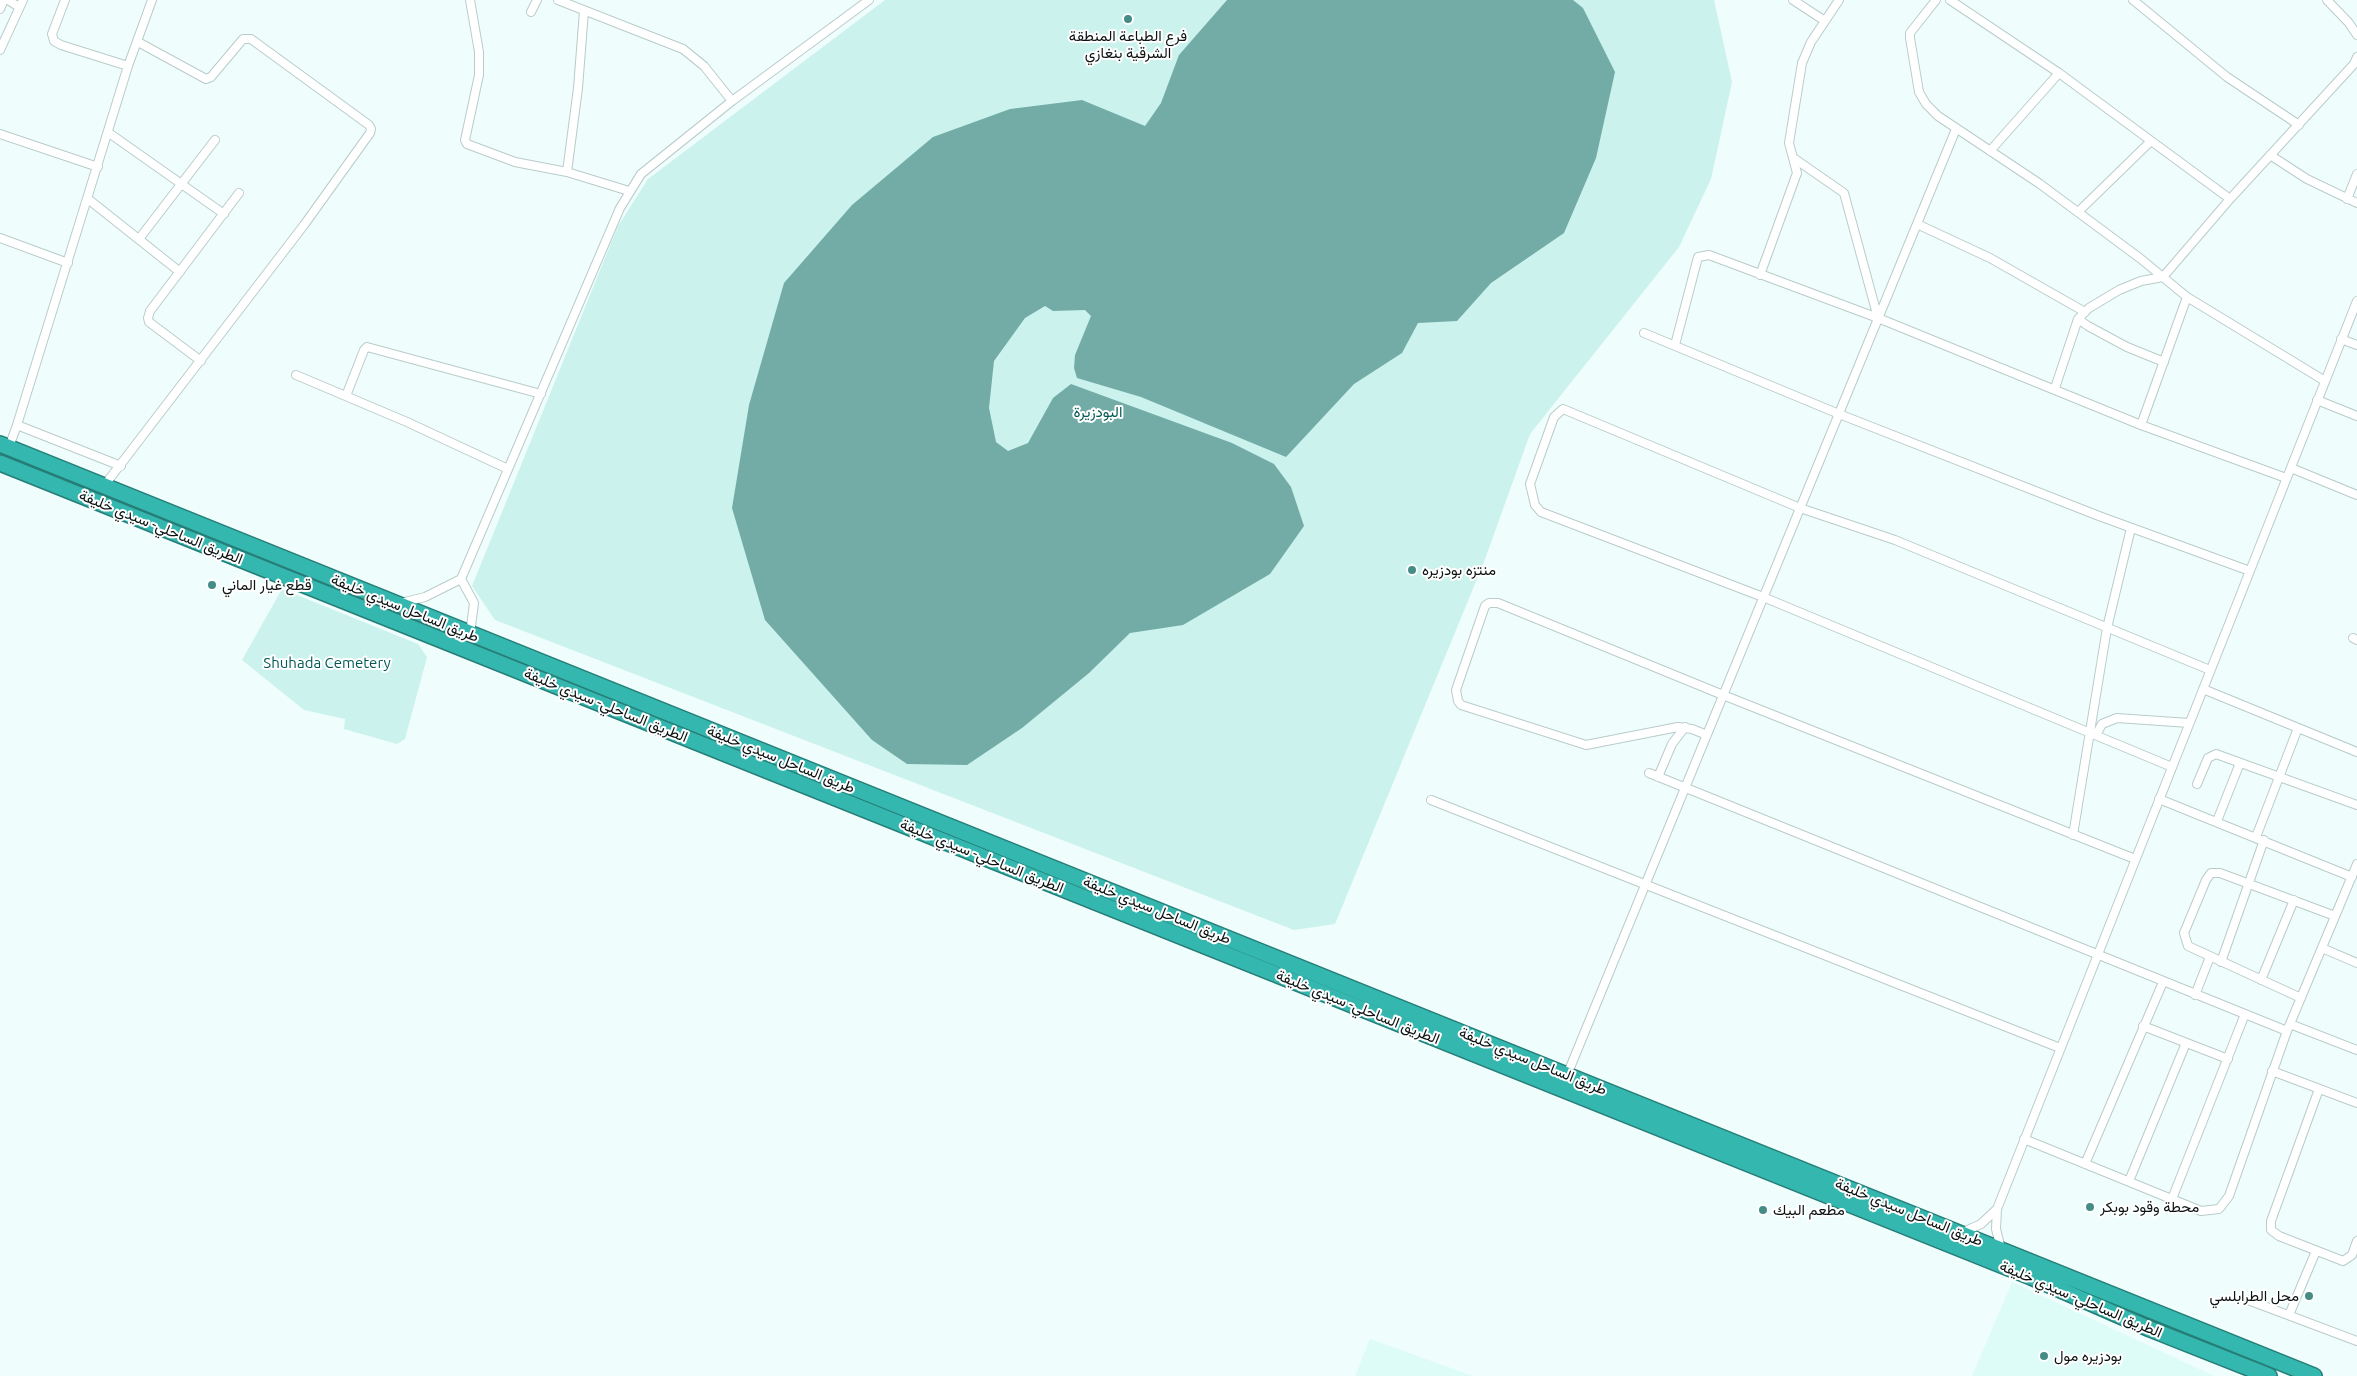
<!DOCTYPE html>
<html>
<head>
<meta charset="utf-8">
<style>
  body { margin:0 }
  canvas { display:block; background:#effefc }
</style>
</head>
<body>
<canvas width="2357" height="1376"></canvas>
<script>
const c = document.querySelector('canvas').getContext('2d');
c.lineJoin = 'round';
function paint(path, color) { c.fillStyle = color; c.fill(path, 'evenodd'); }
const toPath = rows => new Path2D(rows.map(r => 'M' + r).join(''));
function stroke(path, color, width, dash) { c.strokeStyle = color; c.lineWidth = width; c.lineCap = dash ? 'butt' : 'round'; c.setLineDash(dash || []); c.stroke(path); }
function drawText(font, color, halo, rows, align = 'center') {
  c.font = font + ' Ubuntu,Vazirmatn,sans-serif'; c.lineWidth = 4; c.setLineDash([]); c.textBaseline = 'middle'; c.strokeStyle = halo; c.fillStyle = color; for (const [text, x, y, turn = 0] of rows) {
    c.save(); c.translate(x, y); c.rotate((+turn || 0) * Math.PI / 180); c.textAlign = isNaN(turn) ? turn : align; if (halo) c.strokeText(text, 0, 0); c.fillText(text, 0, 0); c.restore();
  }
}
paint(toPath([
  [2012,1282,2214,1376,1972,1376],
  [1370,1339,1473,1376,1355,1376]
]), '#ddfbf7');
paint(toPath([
  [885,0,1714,0,1732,82,1711,179,1679,247,1530,434,1484,562,1335,924,1294,930,495,620,472,586,618,226,648,179],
  [282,589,418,644,427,657,405,739,397,744,344,729,345,719,304,710,242,660]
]), '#cbf2ed');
paint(toPath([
  [1227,0,1573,0,1583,8,1615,72,1596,158,1564,233,1491,283,1457,321,1418,323,1402,353,1354,384,1286,457,1141,397,1077,378,1074,368,1075,355,1091,316,1085,310,1053,311,1045,306,1025,318,994,361,989,408,996,442,1008,451,1028,443,1053,398,1071,384,1232,443,1274,464,1291,487,1304,526,1270,574,1183,625,1130,633,1089,673,1022,728,967,765,907,764,872,740,765,620,732,508,749,405,784,283,852,205,933,137,1010,109,1082,100,1145,126,1161,103,1179,55]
]), '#73aca6');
const street = toPath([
  [8,0,19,7],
  [65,0,52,34,54,41,61,45,128,66],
  [470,0,479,52,479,75,465,140,467,144,515,162,567,172,629,191],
  [558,0,683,49,704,66,732,101],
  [1793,0,1825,21],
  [1936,0,1910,33,1910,38,1919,92,1926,104,1938,116,2040,184,2141,259,2187,297,2325,381],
  [1950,0,2059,73,2230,199],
  [2133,0,2227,77,2299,125],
  [2327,0,2349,23,2357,35],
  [0,9,4,0],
  [531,12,537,0],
  [0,50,23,0],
  [109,133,224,214],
  [0,134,98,167],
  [1990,151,2059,73],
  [2270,155,2307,179,2357,203],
  [1795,159,1844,193,1878,318],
  [567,172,578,88,584,11],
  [88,199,180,272],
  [2347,199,2357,174],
  [2078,212,2150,142],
  [1917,224,1990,258,2085,312],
  [0,238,68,263],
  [139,239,215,140],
  [1760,275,1797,173,1789,143,1802,63,1811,42,1839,0],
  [2187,297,2141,425,2286,478],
  [2078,319,2088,326,2127,347,2164,362],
  [1644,333,1839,414,2099,516,2250,571],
  [2341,339,2357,345],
  [1675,345,1698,257,1709,255,1878,318,2141,425],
  [201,361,149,322,148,318,150,311,239,193],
  [296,375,407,422,508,469],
  [2055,388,2078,319,2089,308,2119,290,2141,281,2163,277,2230,199,2354,64,2357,57],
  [346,396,364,350,367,347,541,394],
  [2317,400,2357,416],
  [9,447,17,425],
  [121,466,17,425,128,66,152,0],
  [2291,468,2357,495],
  [104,486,304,225,370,133,371,129,369,125,251,39,243,39,211,77,206,79,138,42],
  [461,579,474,603,470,634],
  [401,603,425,597,461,579,620,208,641,174,732,101,869,0],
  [2353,638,2357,640],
  [2203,689,2357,752],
  [1707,735,1692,729,1678,727,1586,745,1461,705,1458,701,1456,690,1485,606,1489,603,1498,603,1723,695,2135,859],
  [2096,735,2102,724,2117,718,2189,723],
  [2172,767,1763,597,1541,512,1535,505,1530,484,1554,417,1563,409,1800,508,1895,540,2210,670],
  [1649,773,2287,1031],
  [1658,777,1672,744,1685,727],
  [2197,784,2208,758,2216,754,2357,805],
  [2159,799,2352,877],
  [1431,800,2060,1048],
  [2217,821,2240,763],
  [2073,835,2107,628,2131,528],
  [2256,837,2298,728],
  [2322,948,2357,963],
  [2221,962,2264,840],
  [2261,980,2294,900],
  [2195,995,2210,957],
  [2301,998,2188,946,2184,933,2206,880,2211,873,2220,873,2335,916],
  [2290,1024,2357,1050],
  [2143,1026,2228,1059],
  [2272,1071,2357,1103],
  [1567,1075,1956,129],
  [2319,1089,2271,1221,2271,1230,2279,1236,2343,1261,2352,1255,2357,1241],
  [2024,1139,2201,1211,2219,1209,2229,1196,2287,1031,2357,864],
  [2085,1164,2163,982],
  [2129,1181,2186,1043],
  [2172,1199,2245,1014],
  [1961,1233,1981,1224,1997,1209],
  [2001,1249,1996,1229,1997,1209,2357,301],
  [2248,1300,2357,1341],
  [2289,1315,2316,1251]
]);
const highway = toPath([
  [0,444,2314,1376],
  [0,463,2031,1277,2150,1329,2269,1376]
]);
stroke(street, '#b9ccca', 10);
stroke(highway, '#267d77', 18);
stroke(street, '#fff', 8);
stroke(highway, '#34b7ae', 15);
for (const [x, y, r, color] of [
  [1128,19,5,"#458c86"],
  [1412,570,5,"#458c86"],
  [212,585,5,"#458c86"],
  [2090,1207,5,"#458c86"],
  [1763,1210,5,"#458c86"],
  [2309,1296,5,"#458c86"],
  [2044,1356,5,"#458c86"]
]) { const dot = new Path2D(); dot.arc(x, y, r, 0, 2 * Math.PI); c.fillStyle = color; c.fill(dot); stroke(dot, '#fff', 2); }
drawText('15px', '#0c1212', '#fff', [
  ["فرع الطباعة المنطقة",1128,36,"center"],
  ["الشرقية بنغازي",1128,53,"center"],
  ["منتزه بودزيره",1422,570],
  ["قطع غيار الماني",222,585],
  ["محطة وقود بوبكر",2100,1207],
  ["مطعم البيك",1773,1210],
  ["محل الطرابلسي",2299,1296,"right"],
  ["بودزيره مول",2054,1356]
], 'left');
drawText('15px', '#025954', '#fff', [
  ["البودزيرة",1098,412],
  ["Shuhada Cemetery",327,663]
]);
drawText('15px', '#0c1212', '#fff', [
  ["الطريق الساحلي- سيدي خليفة",161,527,22],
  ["طريق الساحل سيدي خليفة",405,608,22],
  ["الطريق الساحلي- سيدي خليفة",606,705,22],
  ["طريق الساحل سيدي خليفة",781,759,22],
  ["الطريق الساحلي- سيدي خليفة",982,856,22],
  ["طريق الساحل سيدي خليفة",1157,910,22],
  ["الطريق الساحلي- سيدي خليفة",1358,1007,22],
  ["طريق الساحل سيدي خليفة",1533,1061,22],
  ["طريق الساحل سيدي خليفة",1909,1212,22],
  ["الطريق الساحلي- سيدي خليفة",2081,1299,23]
]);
</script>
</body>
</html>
